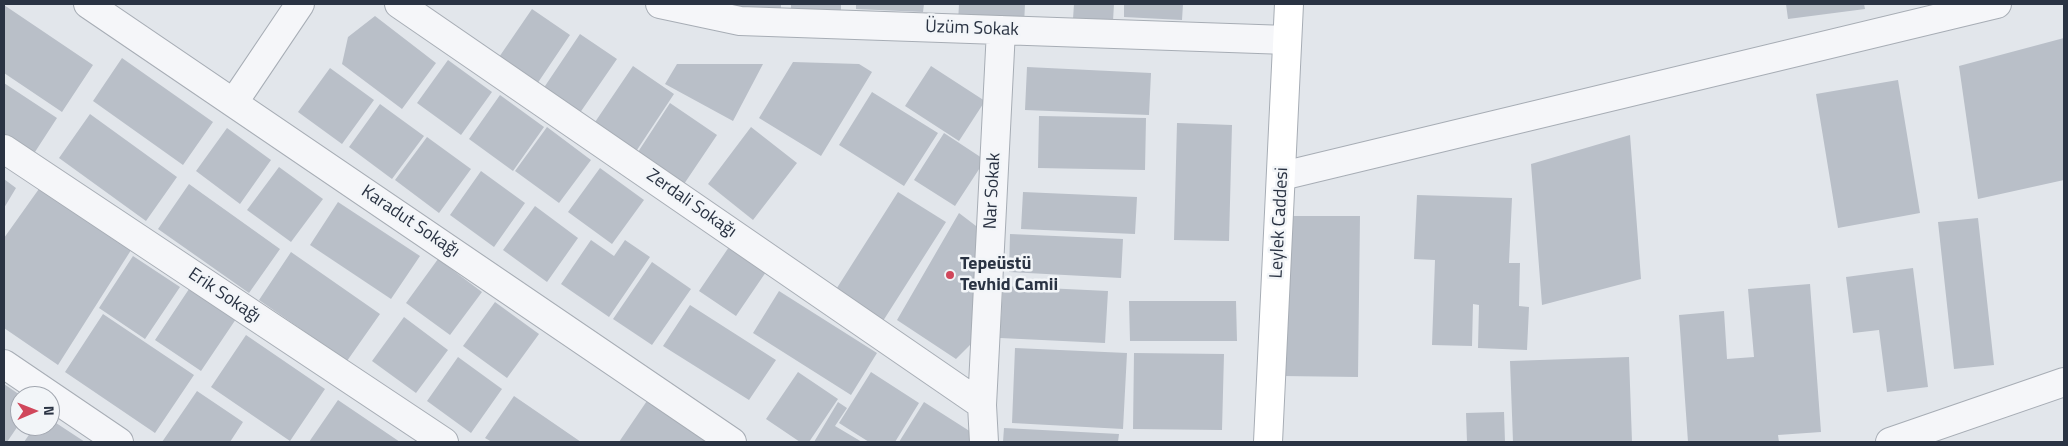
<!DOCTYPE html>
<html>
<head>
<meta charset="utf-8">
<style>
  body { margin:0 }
  #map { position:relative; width:2068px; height:446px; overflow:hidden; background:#e2e6eb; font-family:"Titillium Web",sans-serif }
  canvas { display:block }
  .frame { position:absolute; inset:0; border:5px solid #2a3343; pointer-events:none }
  .north { position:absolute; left:10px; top:386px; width:50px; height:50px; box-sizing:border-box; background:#f2f5f8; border:1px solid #a2a7b0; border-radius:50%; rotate:89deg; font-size:14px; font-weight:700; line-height:20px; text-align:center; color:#2a3343 }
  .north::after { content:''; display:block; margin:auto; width:18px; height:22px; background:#d0475b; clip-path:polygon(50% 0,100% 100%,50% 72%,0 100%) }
</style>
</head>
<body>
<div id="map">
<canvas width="2068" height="446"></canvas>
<div class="frame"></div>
<div class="north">N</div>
</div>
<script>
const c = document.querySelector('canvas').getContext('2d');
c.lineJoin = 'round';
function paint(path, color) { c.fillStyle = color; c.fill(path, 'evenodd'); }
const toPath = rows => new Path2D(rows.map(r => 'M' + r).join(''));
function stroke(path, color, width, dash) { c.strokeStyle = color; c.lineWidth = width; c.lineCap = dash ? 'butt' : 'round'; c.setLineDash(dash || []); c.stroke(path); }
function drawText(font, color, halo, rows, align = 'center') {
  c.font = font + ' "Titillium Web",sans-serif'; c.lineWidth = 5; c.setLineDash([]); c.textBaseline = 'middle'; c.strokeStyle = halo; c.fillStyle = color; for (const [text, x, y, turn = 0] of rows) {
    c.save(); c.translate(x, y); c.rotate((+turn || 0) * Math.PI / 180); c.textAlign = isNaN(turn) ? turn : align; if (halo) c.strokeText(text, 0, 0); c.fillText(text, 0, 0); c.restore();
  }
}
paint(toPath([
  [711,4,781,4,781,14],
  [791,4,841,4,841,12,791,9],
  [856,4,924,4,923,12,856,9],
  [959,4,1025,4,1024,25,958,22],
  [1074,4,1114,4,1113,21,1073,19],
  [1124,4,1183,4,1182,20,1124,17],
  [1786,4,1864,4,1865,9,1788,19],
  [4,5,93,65,62,112,4,73],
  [532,9,570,35,533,90,495,63],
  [375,16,436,63,402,109,342,64,348,37],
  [580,34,617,59,575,120,539,95],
  [2064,38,2064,180,1978,199,1959,66],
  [122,58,213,122,183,165,93,101],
  [448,60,492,92,461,135,417,103],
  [793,62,859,64,872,72,821,156,759,118],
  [677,64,763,64,733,121,665,84],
  [633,66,674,94,633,156,591,128],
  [931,66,985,101,959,141,905,106],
  [1027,67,1151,73,1149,115,1025,110],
  [330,68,374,100,342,144,298,112],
  [1898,80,1920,213,1838,228,1816,94],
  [4,83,57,118,33,155,4,136],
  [872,92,938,133,904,186,839,145],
  [500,95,544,127,513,171,469,139],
  [670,103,717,135,682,187,636,155],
  [380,104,424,136,392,179,349,147],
  [90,114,177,177,146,221,59,158],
  [1039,116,1146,118,1145,170,1038,168],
  [1177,123,1232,125,1229,241,1174,240],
  [547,127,591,160,559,203,515,171],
  [751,127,797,163,753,220,708,184],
  [227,128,271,160,240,204,196,171],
  [944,133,985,160,955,206,914,180],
  [1630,135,1641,279,1542,305,1531,164],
  [427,137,471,169,439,213,395,180],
  [279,167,323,199,291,242,247,210],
  [600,168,644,200,612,244,568,212],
  [481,171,525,203,494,247,450,215],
  [4,179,16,188,4,208],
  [189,184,280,249,249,293,158,229],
  [41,186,133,247,58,365,4,328,4,238],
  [898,192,946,222,883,321,835,291],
  [1023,192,1137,197,1135,234,1021,229],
  [1417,195,1512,198,1509,263,1520,263,1519,306,1529,307,1527,350,1478,348,1479,305,1473,304,1472,346,1432,345,1435,260,1414,259],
  [338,202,420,256,391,299,310,245],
  [535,206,578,238,547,282,503,250],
  [959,213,980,229,973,342,956,359,897,320],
  [1284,216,1360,216,1358,377,1282,376],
  [1978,218,1994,365,1954,369,1938,222],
  [1010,234,1123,239,1121,278,1009,272],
  [591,240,614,256,625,240,650,257,609,317,561,284],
  [731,244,768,269,736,316,699,291],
  [291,252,380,314,347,361,259,300],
  [133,256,180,287,145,339,99,308],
  [438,259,482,292,450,335,406,303],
  [652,262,691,289,652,345,613,319],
  [1913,268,1928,387,1887,392,1879,330,1853,333,1846,277],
  [1810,284,1821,432,1778,435,1779,442,1688,442,1679,315,1724,311,1727,359,1754,357,1748,289],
  [1003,286,1108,291,1105,343,1000,338],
  [189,289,236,319,201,371,155,340],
  [779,291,877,353,851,395,753,333],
  [1129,301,1236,301,1237,341,1130,341],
  [495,302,539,334,507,378,463,346],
  [690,305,776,360,749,400,663,346],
  [103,314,194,375,155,433,65,372],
  [404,317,448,350,416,393,372,361],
  [246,335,325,389,290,441,211,387],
  [1015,348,1127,353,1123,429,1012,423],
  [1134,353,1224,354,1222,430,1133,429],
  [458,357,502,389,471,433,427,401],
  [1629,357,1632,442,1513,442,1510,361],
  [798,372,838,399,809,442,800,442,766,419],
  [871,372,919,403,895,442,869,442,839,423],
  [4,384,20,395,20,423,7,442,4,442],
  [197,391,243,422,230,442,162,442],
  [653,392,726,442,619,442],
  [514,396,581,442,492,442,485,438],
  [338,400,400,442,309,442],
  [838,402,847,408,835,426,862,442,814,442],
  [924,402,982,439,980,442,899,442],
  [1504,412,1505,442,1467,442,1466,413],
  [50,419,85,442,24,442,35,426,50,426],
  [1004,428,1119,434,1118,442,1003,442]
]), '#b9bfc8');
const street = toPath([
  [88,4,732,442],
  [399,4,982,405],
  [660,4,740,21,1287,40],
  [234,102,300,4],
  [4,149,444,442],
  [1282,176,1997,4],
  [4,364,119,442],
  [984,442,982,405,1001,30],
  [1890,442,2064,382]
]);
const secondary = toPath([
  [1268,442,1289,4]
]);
stroke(street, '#a7adb5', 30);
stroke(secondary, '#a7adb5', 30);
stroke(street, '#f5f6f9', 28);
stroke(secondary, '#fff', 28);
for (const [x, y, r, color] of [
  [950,275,5,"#d0475b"]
]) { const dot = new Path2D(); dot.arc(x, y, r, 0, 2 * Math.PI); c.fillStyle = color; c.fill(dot); stroke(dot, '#f2f5f8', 2); }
drawText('18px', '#2a3343', '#f2f5f8', [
  ["Üzüm Sokak",972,29,2],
  ["Nar Sokak",993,191,-87],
  ["Zerdali Sokağı",691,204,35],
  ["Karadut Sokağı",410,222,34],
  ["Leylek Caddesi",1280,223,-87],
  ["Erik Sokağı",224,296,34]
]);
drawText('bold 18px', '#2a3343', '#f2f5f8', [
  ["Tepeüstü",960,265],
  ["Tevhid Camii",960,286]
], 'left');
</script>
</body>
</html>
